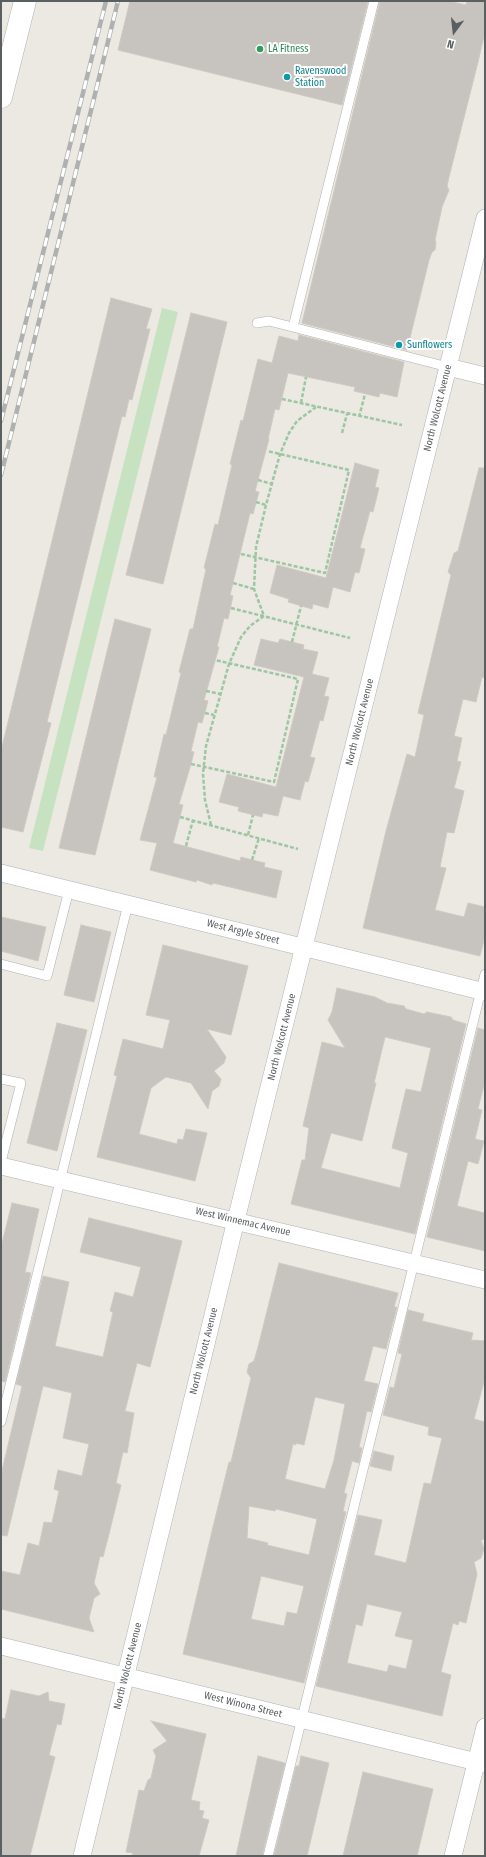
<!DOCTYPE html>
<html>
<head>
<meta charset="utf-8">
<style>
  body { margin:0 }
  #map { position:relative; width:486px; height:1857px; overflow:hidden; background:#ece8e2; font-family:"Fira Sans Condensed",sans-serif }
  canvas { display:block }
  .frame { position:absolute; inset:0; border:2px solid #5a5f62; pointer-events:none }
  .north { position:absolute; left:434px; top:12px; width:40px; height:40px; -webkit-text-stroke:3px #fff; paint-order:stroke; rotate:195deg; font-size:11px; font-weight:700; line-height:16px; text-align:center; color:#5a5f62 }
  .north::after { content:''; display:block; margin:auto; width:14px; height:18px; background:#5a5f62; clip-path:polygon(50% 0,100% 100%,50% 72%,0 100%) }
</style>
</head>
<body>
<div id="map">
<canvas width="486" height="1857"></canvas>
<div class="frame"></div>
<div class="north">N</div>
</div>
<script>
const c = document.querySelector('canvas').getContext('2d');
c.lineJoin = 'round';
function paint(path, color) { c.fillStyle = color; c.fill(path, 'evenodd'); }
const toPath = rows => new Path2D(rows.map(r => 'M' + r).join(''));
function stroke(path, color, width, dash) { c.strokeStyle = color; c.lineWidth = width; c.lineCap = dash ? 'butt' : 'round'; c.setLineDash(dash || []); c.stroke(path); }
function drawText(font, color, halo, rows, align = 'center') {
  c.font = font + ' "Fira Sans Condensed",sans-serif'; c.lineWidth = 4; c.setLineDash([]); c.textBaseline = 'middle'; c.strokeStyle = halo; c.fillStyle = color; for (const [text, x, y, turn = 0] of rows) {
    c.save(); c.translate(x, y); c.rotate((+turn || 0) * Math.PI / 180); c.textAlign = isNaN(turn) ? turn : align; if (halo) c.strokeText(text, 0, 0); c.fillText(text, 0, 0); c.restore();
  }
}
paint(toPath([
  [162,308,178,312,43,851,29,848]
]), '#c6e2c0');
const building = toPath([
  [130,1,368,1,342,105,118,50,130,1],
  [380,1,448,1,466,5,467,1,485,1,485,32,478,62,449,177,447,186,449,190,442,207,435,240,436,243,435,250,432,252,429,260,407,350,302,323,380,1],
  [111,298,152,309,146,329,150,329,132,400,129,399,125,417,122,416,47,722,51,723,23,832,1,827,1,751,111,298],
  [191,313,227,322,163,584,126,575,191,313],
  [299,335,404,362,397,397,380,393,379,397,354,391,355,387,288,373,279,410,275,409,268,439,269,439,255,491,259,492,253,514,250,513,230,595,233,596,228,619,224,618,217,647,219,647,204,700,208,701,202,723,198,722,191,751,194,752,191,764,179,804,183,805,173,843,240,861,241,857,252,860,265,863,264,867,282,871,276,898,213,883,212,885,197,880,196,882,150,870,157,843,140,840,157,777,154,777,164,734,166,735,181,673,179,672,190,629,193,629,206,569,204,568,215,524,218,525,232,465,230,464,241,420,243,421,258,359,272,363,279,336,298,341,299,335],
  [355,463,379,470,375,487,379,488,373,512,370,511,360,548,365,549,359,573,355,572,350,592,333,587,328,608,313,604,312,609,288,602,289,599,270,593,277,565,326,578,355,463],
  [479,468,485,468,485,678,482,677,476,702,463,699,454,736,462,738,457,761,461,762,454,788,464,791,454,833,447,832,440,867,446,868,435,910,464,917,468,903,485,907,485,936,480,956,363,928,386,831,407,754,415,757,424,715,418,713,451,575,448,572,454,553,458,551,479,468],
  [115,619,151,629,95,855,59,848,115,619],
  [261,639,278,643,280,639,304,645,303,649,318,652,312,674,329,678,324,696,329,697,323,721,320,720,310,757,315,758,308,782,305,781,300,800,283,796,278,816,263,813,262,817,238,811,239,807,219,802,227,774,276,787,304,677,254,665,261,639],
  [1,917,46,927,38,961,1,951,1,917],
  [81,925,111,932,94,1002,64,995,81,925],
  [163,945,248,966,231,1035,207,1029,226,1057,224,1063,214,1071,221,1079,219,1086,212,1091,208,1109,191,1083,166,1077,151,1088,139,1134,177,1144,178,1139,183,1140,186,1129,207,1133,195,1181,97,1157,117,1076,114,1075,123,1039,163,1049,170,1020,146,1015,163,945],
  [337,988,375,997,387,1003,404,1006,406,1009,424,1014,427,1012,451,1017,453,1020,466,1024,415,1234,291,1204,302,1160,305,1160,309,1128,303,1126,322,1042,345,1048,328,1020,332,1012,337,988],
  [385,1037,431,1048,421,1092,406,1089,392,1148,408,1153,400,1188,321,1168,331,1133,362,1141,376,1083,374,1083,385,1037],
  [57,1023,87,1030,57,1151,27,1143,57,1023],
  [478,1028,485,1030,485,1081,478,1109,482,1110,475,1139,484,1141,478,1164,468,1161,457,1206,485,1213,485,1251,427,1237,478,1028],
  [12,1203,39,1209,25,1272,31,1273,5,1382,1,1381,1,1247,12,1203],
  [89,1218,182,1241,150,1367,137,1363,125,1411,134,1413,127,1453,123,1452,116,1483,121,1485,109,1534,103,1557,100,1556,94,1583,100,1594,94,1598,89,1618,94,1632,1,1609,1,1571,20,1575,28,1543,39,1546,44,1522,52,1523,59,1491,54,1489,58,1470,82,1476,89,1444,63,1438,72,1393,43,1386,7,1536,1,1535,1,1475,22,1386,16,1384,43,1276,69,1282,55,1346,103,1357,113,1312,110,1311,115,1292,133,1297,141,1267,80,1252,89,1218],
  [279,1263,398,1293,394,1307,397,1307,386,1349,373,1346,364,1381,378,1384,371,1412,367,1411,359,1447,362,1448,359,1463,352,1461,344,1493,347,1494,343,1511,346,1512,304,1683,183,1654,213,1527,229,1462,231,1462,251,1378,247,1372,249,1364,254,1361,258,1347,279,1263],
  [315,1397,345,1404,334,1460,325,1489,285,1479,293,1444,296,1445,296,1443,304,1445,315,1397],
  [249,1506,275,1511,276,1509,317,1519,309,1555,267,1545,268,1543,247,1538,249,1506],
  [261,1576,304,1586,297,1614,287,1612,284,1626,251,1619,261,1576],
  [408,1310,424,1314,422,1321,473,1333,471,1340,485,1341,485,1378,474,1419,485,1422,485,1539,481,1540,484,1549,481,1558,474,1562,477,1574,466,1623,459,1621,458,1625,453,1623,441,1672,451,1675,442,1716,316,1686,358,1515,382,1520,374,1555,406,1563,424,1483,431,1484,442,1438,428,1435,429,1427,383,1415,390,1387,394,1388,402,1354,398,1353,408,1310],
  [367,1604,402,1612,395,1636,413,1640,406,1669,389,1665,387,1672,347,1663,356,1624,362,1626,367,1604],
  [374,1451,394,1456,391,1471,370,1466,374,1451],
  [11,1690,39,1696,48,1692,49,1701,65,1704,61,1725,57,1724,49,1755,55,1757,30,1856,1,1856,1,1718,5,1719,11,1690],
  [151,1721,206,1734,191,1800,200,1802,199,1810,204,1811,202,1818,209,1820,199,1856,132,1856,133,1853,126,1852,139,1790,144,1791,148,1780,151,1778,156,1756,153,1750,167,1741,151,1721],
  [258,1756,285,1763,262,1856,236,1856,258,1756],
  [301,1756,329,1763,307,1856,274,1856,296,1766,299,1766,301,1756],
  [363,1772,433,1789,417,1856,343,1856,363,1772]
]);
paint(building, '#c7c3bf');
stroke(building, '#d0c9c1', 1);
const service = toPath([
  [257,323,269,321,448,367],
  [293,327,374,1],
  [1,964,47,976,69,890],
  [1,1079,21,1083,1,1162],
  [1,1422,128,904],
  [268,1856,485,974]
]);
const minor = toPath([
  [448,367,485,376],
  [1,873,485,992],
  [1,1166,485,1280],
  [1,1646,485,1764],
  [82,1856,236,1220,485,218],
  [453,1856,485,1727]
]);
const tertiary = toPath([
  [1,97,25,1]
]);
stroke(service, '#aeb1b4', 10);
stroke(minor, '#aeb1b4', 18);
stroke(tertiary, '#aeb1b4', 23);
stroke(toPath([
  [282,399,402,425],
  [301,403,306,377],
  [359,417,365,394],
  [342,433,347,414],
  [258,480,272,484],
  [256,502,266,505],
  [241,554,325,573,349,470,267,451],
  [233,583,254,589],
  [231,608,350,638],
  [292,642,301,606],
  [206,691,220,694],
  [205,713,214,715],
  [191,764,274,782,298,679,215,660],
  [180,817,298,849],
  [211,825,205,800,203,774,206,746,229,664,241,637,250,626,264,616,254,589,256,547,266,505,280,454,289,433,297,421,316,407],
  [248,835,253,815],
  [186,846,193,820],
  [252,860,259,838]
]), '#9dc7a2', 2.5, [4, 2]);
stroke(service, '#fff', 9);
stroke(minor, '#fff', 17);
stroke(tertiary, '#fff', 22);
const rail = toPath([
  [1,421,106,1],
  [1,475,118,1]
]);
stroke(rail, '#afb0b0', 4.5);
stroke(rail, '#fff', 3, [9]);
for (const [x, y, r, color] of [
  [260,49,4,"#2e9e5b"],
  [287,77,4,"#0f9aa8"],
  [399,345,4,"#0f9aa8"]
]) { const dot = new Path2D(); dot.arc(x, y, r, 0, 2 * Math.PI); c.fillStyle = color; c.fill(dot); stroke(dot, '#fff', 1.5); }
drawText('10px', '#27864d', '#fff', [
  ["LA Fitness",268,49]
], 'left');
drawText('10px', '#0d838f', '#fff', [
  ["Ravenswood",295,71],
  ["Station",295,83],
  ["Sunflowers",407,345]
], 'left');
drawText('10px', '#5a5f62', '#fff', [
  ["North Wolcott Avenue",438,408,-76],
  ["North Wolcott Avenue",360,722,-76],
  ["West Argyle Street",243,932,14],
  ["North Wolcott Avenue",282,1037,-76],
  ["West Winnemac Avenue",243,1222,13],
  ["North Wolcott Avenue",204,1351,-76],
  ["North Wolcott Avenue",128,1666,-76],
  ["West Winona Street",243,1705,14]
]);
</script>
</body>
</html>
